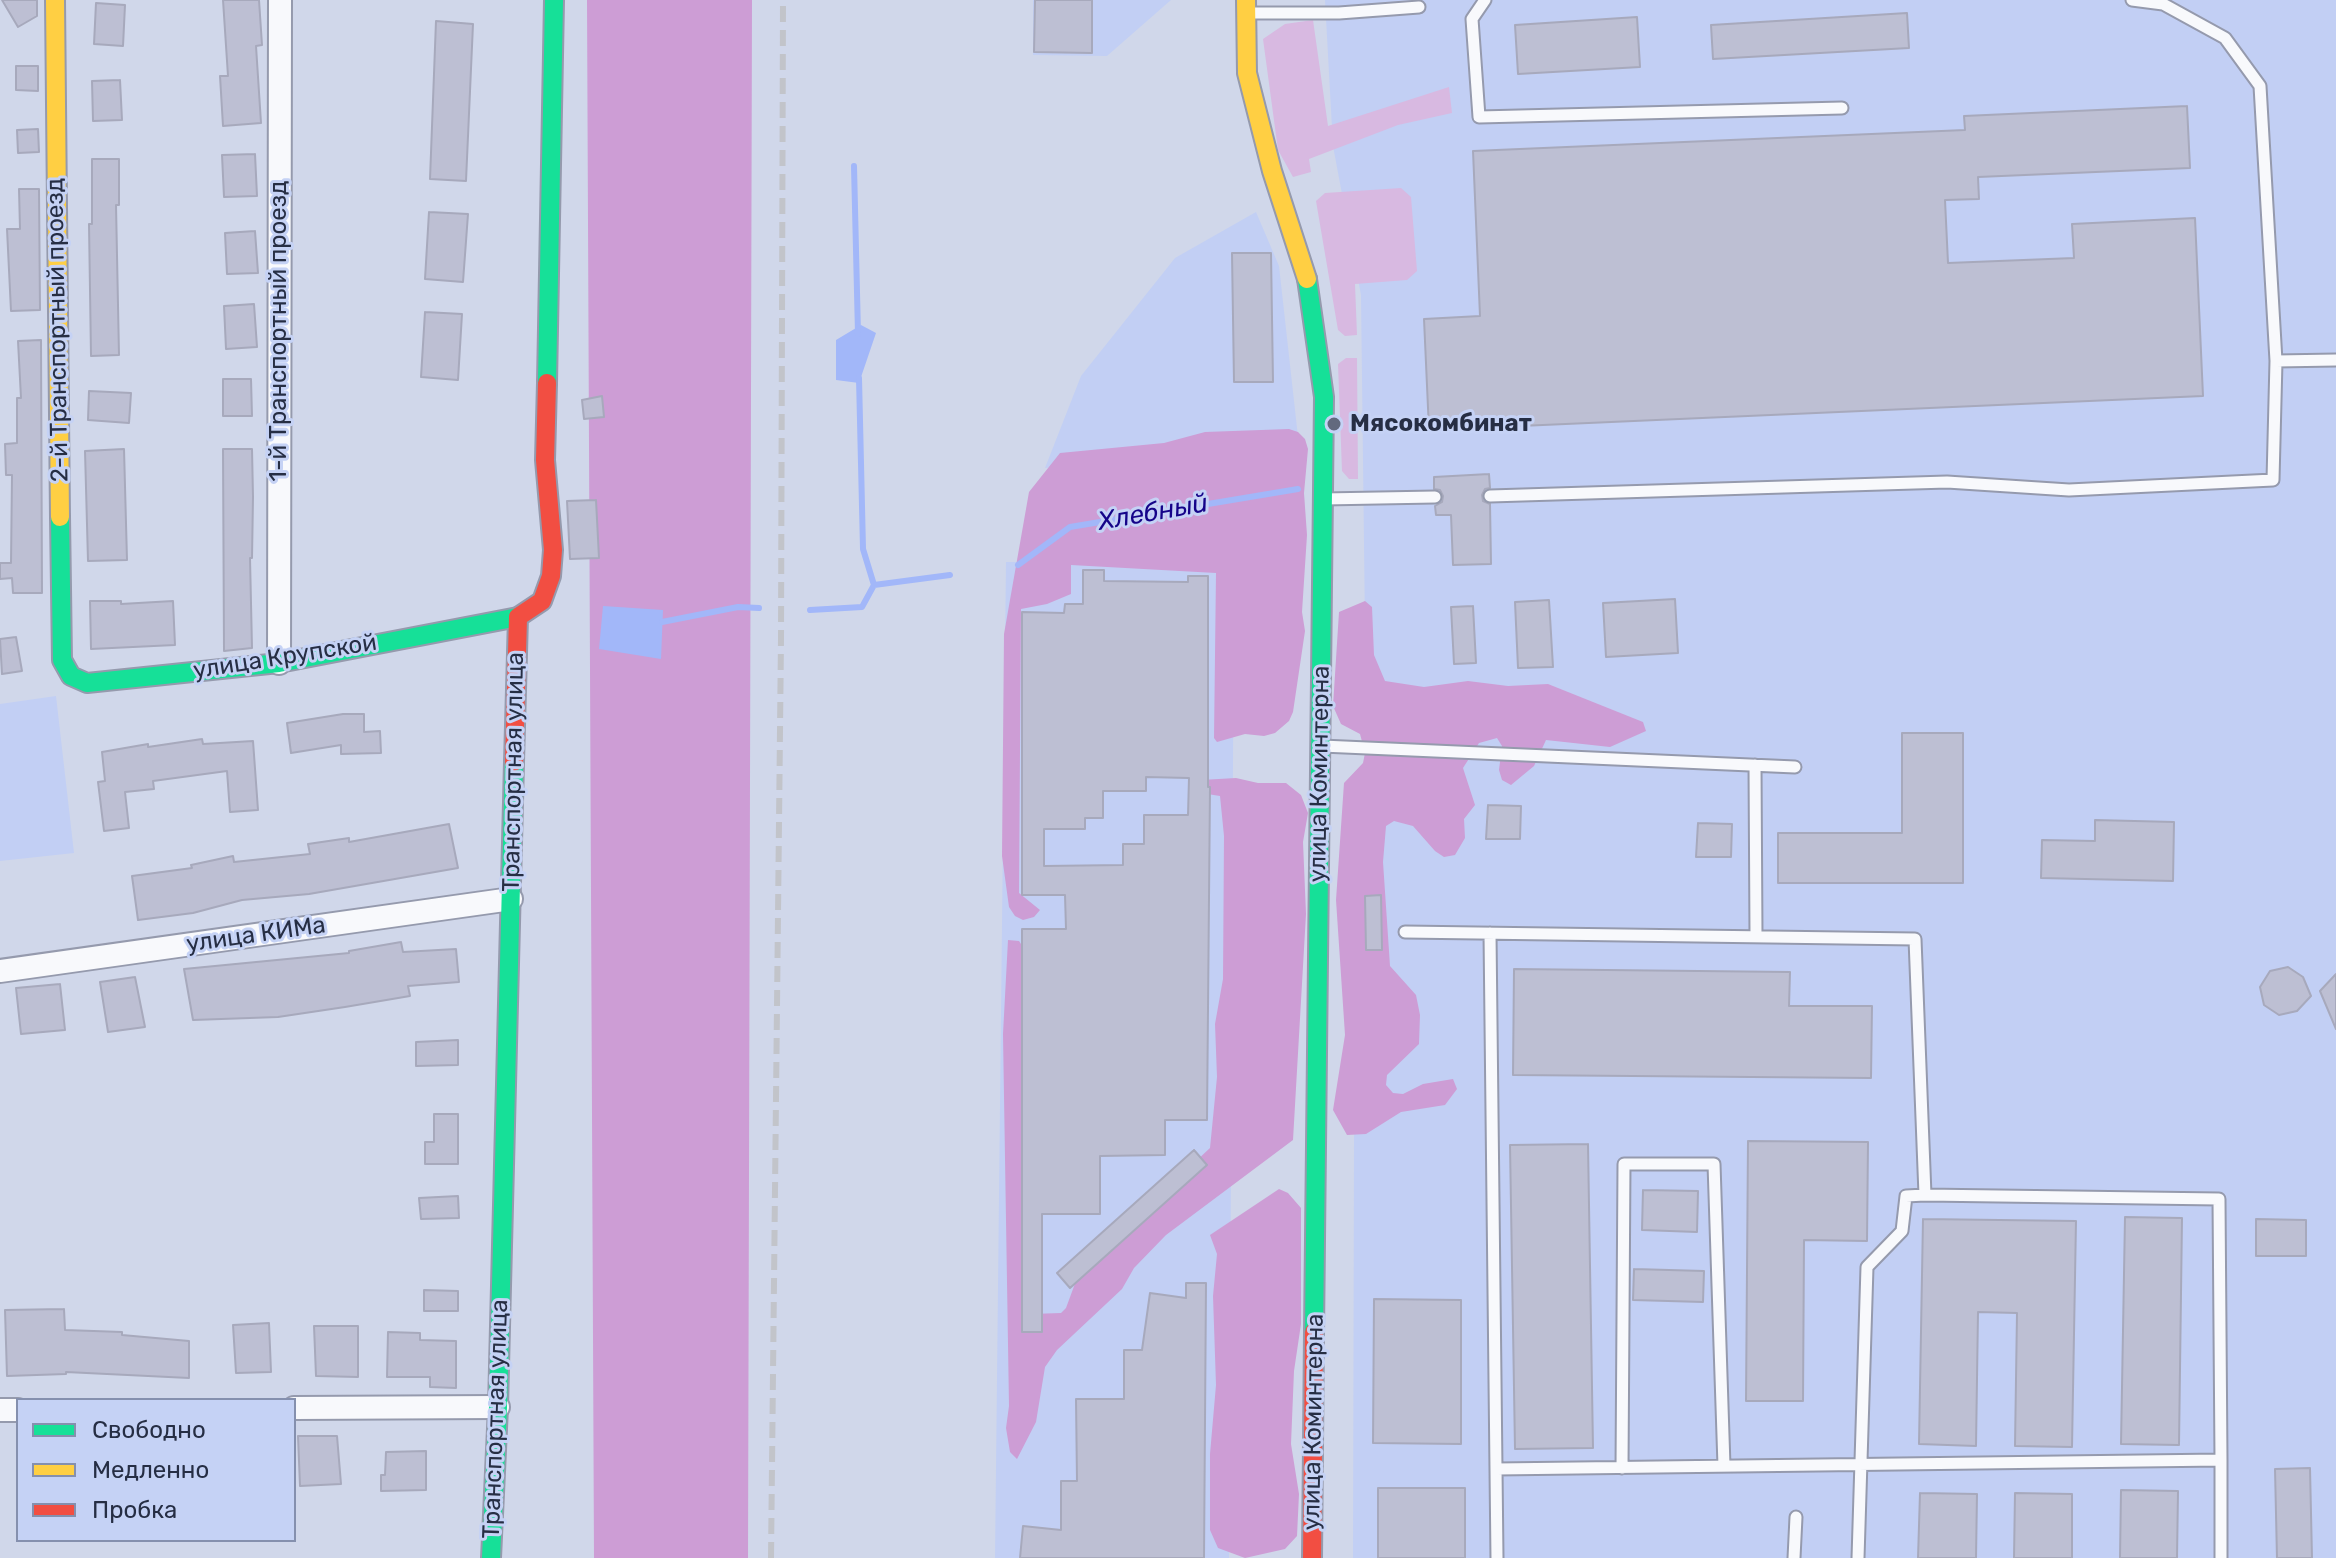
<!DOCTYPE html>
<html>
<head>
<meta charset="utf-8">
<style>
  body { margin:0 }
  #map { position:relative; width:2336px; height:1558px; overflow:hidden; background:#d0d7ea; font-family:Rubik,sans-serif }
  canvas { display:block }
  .legend { position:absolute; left:16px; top:1398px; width:280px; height:144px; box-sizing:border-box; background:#c5d2f5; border:2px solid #8590ae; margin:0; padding:10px 14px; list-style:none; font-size:24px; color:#262e44 }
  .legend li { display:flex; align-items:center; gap:16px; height:40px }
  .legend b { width:40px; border:2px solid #8590ae }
</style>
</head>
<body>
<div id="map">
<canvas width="2336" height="1558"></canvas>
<ul class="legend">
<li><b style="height:10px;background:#16e098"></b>Свободно</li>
<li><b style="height:10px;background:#ffcf43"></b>Медленно</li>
<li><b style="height:10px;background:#f24e42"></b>Пробка</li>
</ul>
</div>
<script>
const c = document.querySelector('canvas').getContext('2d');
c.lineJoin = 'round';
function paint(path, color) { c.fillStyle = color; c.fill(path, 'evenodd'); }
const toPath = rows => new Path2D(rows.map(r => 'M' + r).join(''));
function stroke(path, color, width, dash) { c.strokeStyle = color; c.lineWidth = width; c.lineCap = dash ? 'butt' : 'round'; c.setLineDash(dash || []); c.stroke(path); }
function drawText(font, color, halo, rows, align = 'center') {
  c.font = font + ' Rubik,sans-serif'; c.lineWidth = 6; c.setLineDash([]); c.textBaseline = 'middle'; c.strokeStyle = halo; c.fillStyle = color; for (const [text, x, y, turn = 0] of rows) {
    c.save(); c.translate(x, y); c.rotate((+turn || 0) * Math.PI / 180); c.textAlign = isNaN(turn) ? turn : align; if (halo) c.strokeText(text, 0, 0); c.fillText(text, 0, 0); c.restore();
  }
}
paint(toPath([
  [1033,0,1171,0,1107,56,1033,55],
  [1325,0,2336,0,2336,1558,1353,1558,1354,1139,1366,709,1361,295,1333,146],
  [1256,212,1279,266,1299,446,1045,468,1081,376,1175,258],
  [1006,562,1234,562,1229,1558,995,1558],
  [56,696,74,853,0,861,0,704]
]), '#c2cff4');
paint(toPath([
  [1313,20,1328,126,1449,87,1452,113,1398,125,1309,159,1311,172,1293,177,1278,150,1263,39,1285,24],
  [1401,188,1411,197,1417,271,1407,280,1355,284,1357,335,1345,336,1338,330,1316,201,1325,193],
  [1346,358,1357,358,1358,479,1349,479,1342,471,1338,364]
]), '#d8b9e1');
paint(toPath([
  [587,0,752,0,748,1558,594,1558],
  [1289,429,1298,432,1305,439,1308,449,1304,493,1307,535,1302,612,1305,631,1293,712,1289,721,1275,733,1264,736,1245,734,1217,742,1214,738,1216,573,1071,565,1071,594,1047,604,1021,609,1019,893,1040,910,1034,917,1023,920,1015,916,1009,907,1002,856,1004,634,1029,492,1060,453,1164,443,1205,432],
  [1365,601,1372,607,1374,655,1385,681,1424,687,1468,681,1508,686,1548,684,1643,722,1646,731,1610,747,1546,740,1534,766,1511,785,1502,780,1499,770,1502,746,1497,738,1479,743,1463,768,1475,805,1464,819,1465,838,1455,855,1444,857,1435,851,1413,826,1394,821,1386,826,1383,862,1390,966,1416,995,1420,1015,1419,1044,1387,1075,1386,1085,1393,1093,1403,1094,1423,1084,1453,1079,1457,1089,1445,1105,1401,1112,1366,1134,1347,1135,1333,1110,1345,1035,1336,900,1344,783,1363,763,1365,753,1360,734,1341,724,1333,706,1339,612],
  [1236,778,1258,783,1286,783,1301,795,1308,813,1303,842,1306,914,1293,1140,1166,1235,1134,1268,1122,1289,1057,1350,1045,1367,1036,1422,1017,1459,1010,1452,1006,1428,1009,1406,1003,1034,1008,940,1019,941,1027,953,1031,1314,1061,1313,1066,1308,1080,1270,1210,1148,1217,1077,1215,1024,1223,979,1224,836,1220,796,1201,793,1201,780],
  [1279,1189,1288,1193,1301,1208,1301,1324,1294,1371,1291,1444,1299,1494,1297,1536,1285,1549,1245,1558,1218,1548,1210,1530,1210,1454,1216,1385,1213,1296,1217,1254,1210,1235]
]), '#cd9dd5');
paint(toPath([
  [861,325,876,333,859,383,836,380,836,340],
  [603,606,663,610,661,659,599,649]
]), '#a2b7f9');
stroke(toPath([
  [854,166,858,334],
  [859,378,863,549,874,585],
  [1018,565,1070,527,1298,489],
  [810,610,862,607,874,585,950,575],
  [662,622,738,607,759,608]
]), '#a2b7f9', 6);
const building = toPath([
  [2,0,37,0,37,16,18,27,2,0],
  [223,0,259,0,262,45,256,46,261,123,223,126,220,76,228,76,223,0],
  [1035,0,1092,0,1092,53,1034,52,1035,0],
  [96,3,125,5,123,46,94,44,96,3],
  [1907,13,1909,48,1713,59,1711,25,1907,13],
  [1637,17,1640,67,1518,74,1515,25,1637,17],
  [436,21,473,24,466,181,430,179,436,21],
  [16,66,38,66,38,91,16,90,16,66],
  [120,80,122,120,93,121,92,81,120,80],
  [2187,106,2190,168,1978,177,1979,199,1945,200,1948,263,2074,258,2072,224,2195,218,2203,396,1429,430,1424,319,1480,316,1473,151,1965,130,1964,116,2187,106],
  [38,129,39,152,18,153,17,130,38,129],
  [255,154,257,196,224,197,222,155,255,154],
  [92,159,119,159,119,205,116,205,119,355,91,356,89,224,92,224,92,159],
  [19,189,39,189,40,310,11,311,7,229,20,229,19,189],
  [429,212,468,214,463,282,425,279,429,212],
  [255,231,258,273,227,274,225,233,255,231],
  [1232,253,1271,253,1273,382,1234,382,1232,253],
  [254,304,257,347,226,349,224,306,254,304],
  [425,312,462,314,458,380,421,377,425,312],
  [41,340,42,593,13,593,12,578,0,579,0,563,11,563,12,475,6,475,5,444,17,443,17,398,21,398,18,341,41,340],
  [223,379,251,379,252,416,223,416,223,379],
  [89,391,131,393,129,423,88,420,89,391],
  [602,396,604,417,584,419,582,400,602,396],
  [124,449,127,560,88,561,85,451,124,449],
  [223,449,252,449,253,497,252,558,250,558,252,648,224,651,223,449],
  [1489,474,1490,488,1485,489,1482,495,1483,501,1490,504,1491,564,1453,565,1451,515,1436,515,1435,506,1442,502,1443,496,1440,490,1434,489,1434,477,1489,474],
  [596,500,599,558,570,559,567,501,596,500],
  [1083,570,1104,570,1104,581,1188,582,1188,576,1208,576,1208,787,1210,787,1207,1120,1165,1120,1165,1155,1100,1156,1100,1214,1042,1214,1042,1332,1022,1332,1022,929,1066,929,1065,895,1022,895,1022,612,1064,613,1065,604,1083,604,1083,570],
  [1146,777,1189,778,1188,815,1144,815,1144,844,1123,844,1123,865,1044,866,1044,829,1085,829,1085,818,1103,818,1103,791,1146,791,1146,777],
  [1675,599,1678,653,1606,657,1603,603,1675,599],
  [1549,600,1553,667,1518,668,1515,602,1549,600],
  [90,601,121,601,121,604,173,601,175,645,91,649,90,601],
  [1473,606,1476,663,1454,664,1451,607,1473,606],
  [16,637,22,671,2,674,0,639,16,637],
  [343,714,364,714,364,732,380,731,381,753,341,754,341,745,291,753,287,723,343,714],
  [1902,733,1963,733,1963,883,1778,883,1778,833,1902,833,1902,733],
  [202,739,203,744,253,741,258,810,230,812,227,771,153,781,154,789,125,792,129,828,104,831,98,782,105,781,102,752,148,744,148,747,202,739],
  [1488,805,1521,806,1520,839,1486,839,1488,805],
  [2095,820,2174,822,2173,881,2041,878,2042,840,2095,841,2095,820],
  [1698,823,1732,824,1731,857,1696,857,1698,823],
  [449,824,458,868,309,894,242,900,193,913,138,920,132,876,192,868,191,865,233,856,234,862,310,854,308,844,349,838,349,842,449,824],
  [1381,895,1382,950,1366,950,1365,896,1381,895],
  [401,942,403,952,456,949,459,982,408,986,410,996,345,1007,278,1017,193,1020,184,969,349,953,349,951,401,942],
  [2288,967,2303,977,2311,996,2297,1011,2279,1015,2264,1005,2260,987,2270,971,2288,967],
  [1514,969,1790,972,1789,1006,1872,1006,1871,1078,1513,1075,1514,969],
  [2336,974,2336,1029,2320,991,2336,974],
  [135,977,145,1027,108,1032,100,982,135,977],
  [60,984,65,1030,21,1034,16,988,60,984],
  [458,1040,458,1065,416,1066,416,1042,458,1040],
  [434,1114,458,1114,458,1164,425,1164,425,1142,434,1142,434,1114],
  [1748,1141,1868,1142,1867,1241,1804,1240,1803,1401,1746,1401,1748,1141],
  [1588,1144,1593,1448,1515,1449,1510,1145,1588,1144],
  [1194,1150,1207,1165,1070,1288,1057,1273,1194,1150],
  [1643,1190,1698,1191,1697,1232,1642,1230,1643,1190],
  [458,1196,459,1218,421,1219,419,1198,458,1196],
  [2125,1217,2182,1218,2179,1445,2121,1444,2125,1217],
  [1923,1219,2076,1221,2072,1447,2015,1446,2017,1313,1978,1312,1976,1446,1919,1444,1923,1219],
  [2256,1219,2306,1220,2306,1256,2256,1256,2256,1219],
  [1634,1269,1704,1271,1703,1302,1633,1300,1634,1269],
  [1186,1283,1206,1283,1204,1558,1020,1558,1023,1526,1061,1530,1061,1481,1077,1481,1076,1399,1124,1399,1124,1350,1142,1350,1150,1293,1186,1298,1186,1283],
  [424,1290,458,1291,458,1311,424,1311,424,1290],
  [1374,1299,1461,1300,1461,1444,1373,1443,1374,1299],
  [64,1309,65,1330,122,1332,122,1335,189,1341,189,1378,66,1372,66,1374,7,1376,5,1310,64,1309],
  [269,1323,271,1372,236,1373,233,1325,269,1323],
  [314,1326,358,1326,358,1377,316,1376,314,1326],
  [388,1332,420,1333,420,1340,456,1341,456,1388,430,1387,430,1377,387,1377,388,1332],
  [298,1436,337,1436,341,1484,300,1486,298,1436],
  [426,1451,426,1490,381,1491,381,1475,385,1475,386,1452,426,1451],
  [2310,1468,2312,1558,2277,1558,2275,1469,2310,1468],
  [1378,1488,1465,1488,1465,1558,1378,1558,1378,1488],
  [2121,1490,2178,1491,2177,1558,2120,1558,2121,1490],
  [1920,1493,1977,1494,1976,1558,1918,1558,1920,1493],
  [2015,1493,2072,1494,2072,1558,2014,1558,2015,1493]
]);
paint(building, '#bdbfd3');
stroke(building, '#a7a9bc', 2);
const lane = toPath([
  [1485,0,1472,19,1479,117,1842,108],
  [2132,0,2163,4,2225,38,2260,86,2276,361],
  [1247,13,1339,13,1419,7],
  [1490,496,1947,482,2069,490,2273,480,2276,361,2336,360],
  [1323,499,1435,497],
  [1322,746,1795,767],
  [1755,765,1756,935],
  [1405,932,1915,939,1925,1195,2219,1199,2221,1460,1496,1469],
  [1490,933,1497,1558],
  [1622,1468,1624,1164,1714,1164,1724,1466],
  [1794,1558,1796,1517],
  [1858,1558,1867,1267,1902,1231,1906,1196,1925,1195],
  [2221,1558,2221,1460]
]);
const street = toPath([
  [279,663,280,0],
  [0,971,511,899],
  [294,1408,498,1407],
  [0,1410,18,1410]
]);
const fast = toPath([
  [1307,279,1324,397,1314,1332],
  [547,383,554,0],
  [60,517,62,660,71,676,87,683,279,663,518,617],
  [491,1558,498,1407,514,762]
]);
const slow = toPath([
  [55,0,60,517],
  [1246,0,1247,73,1272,171,1307,279]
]);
const jam = toPath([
  [514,762,518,617,542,601,551,576,553,550,545,460,547,383],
  [1312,1558,1314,1332]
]);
stroke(lane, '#959aad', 15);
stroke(street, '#959aad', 26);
stroke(fast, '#959aad', 22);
stroke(slow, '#959aad', 22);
stroke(jam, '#959aad', 22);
stroke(lane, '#f8f9fc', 11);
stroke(street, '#f8f9fc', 22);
stroke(fast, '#16e098', 18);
stroke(slow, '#ffcf43', 18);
stroke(jam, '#f24e42', 18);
stroke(toPath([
  [771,1558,781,639,783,0]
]), '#c2c4ca', 6, [16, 8]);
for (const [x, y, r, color] of [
  [1334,424,8,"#62697e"]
]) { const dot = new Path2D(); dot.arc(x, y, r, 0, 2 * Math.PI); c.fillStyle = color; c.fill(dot); stroke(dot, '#c5d2f5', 3); }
drawText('24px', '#262e44', '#c5d2f5', [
  ["2-й Транспортный проезд",58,330,-91],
  ["1-й Транспортный проезд",279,331,-90],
  ["улица Крупской",285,657,-9],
  ["Транспортная улица",514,772,-89],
  ["улица Коминтерна",1320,774,-89],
  ["улица КИМа",256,935,-8],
  ["Транспортная улица",496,1419,-88],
  ["улица Коминтерна",1314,1422,-89]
]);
drawText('bold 24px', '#262e44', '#c5d2f5', [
  ["Мясокомбинат",1350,424]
], 'left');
drawText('italic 26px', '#150489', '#c5d2f5', [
  ["Хлебный",1153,513,-10]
]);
</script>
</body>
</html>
